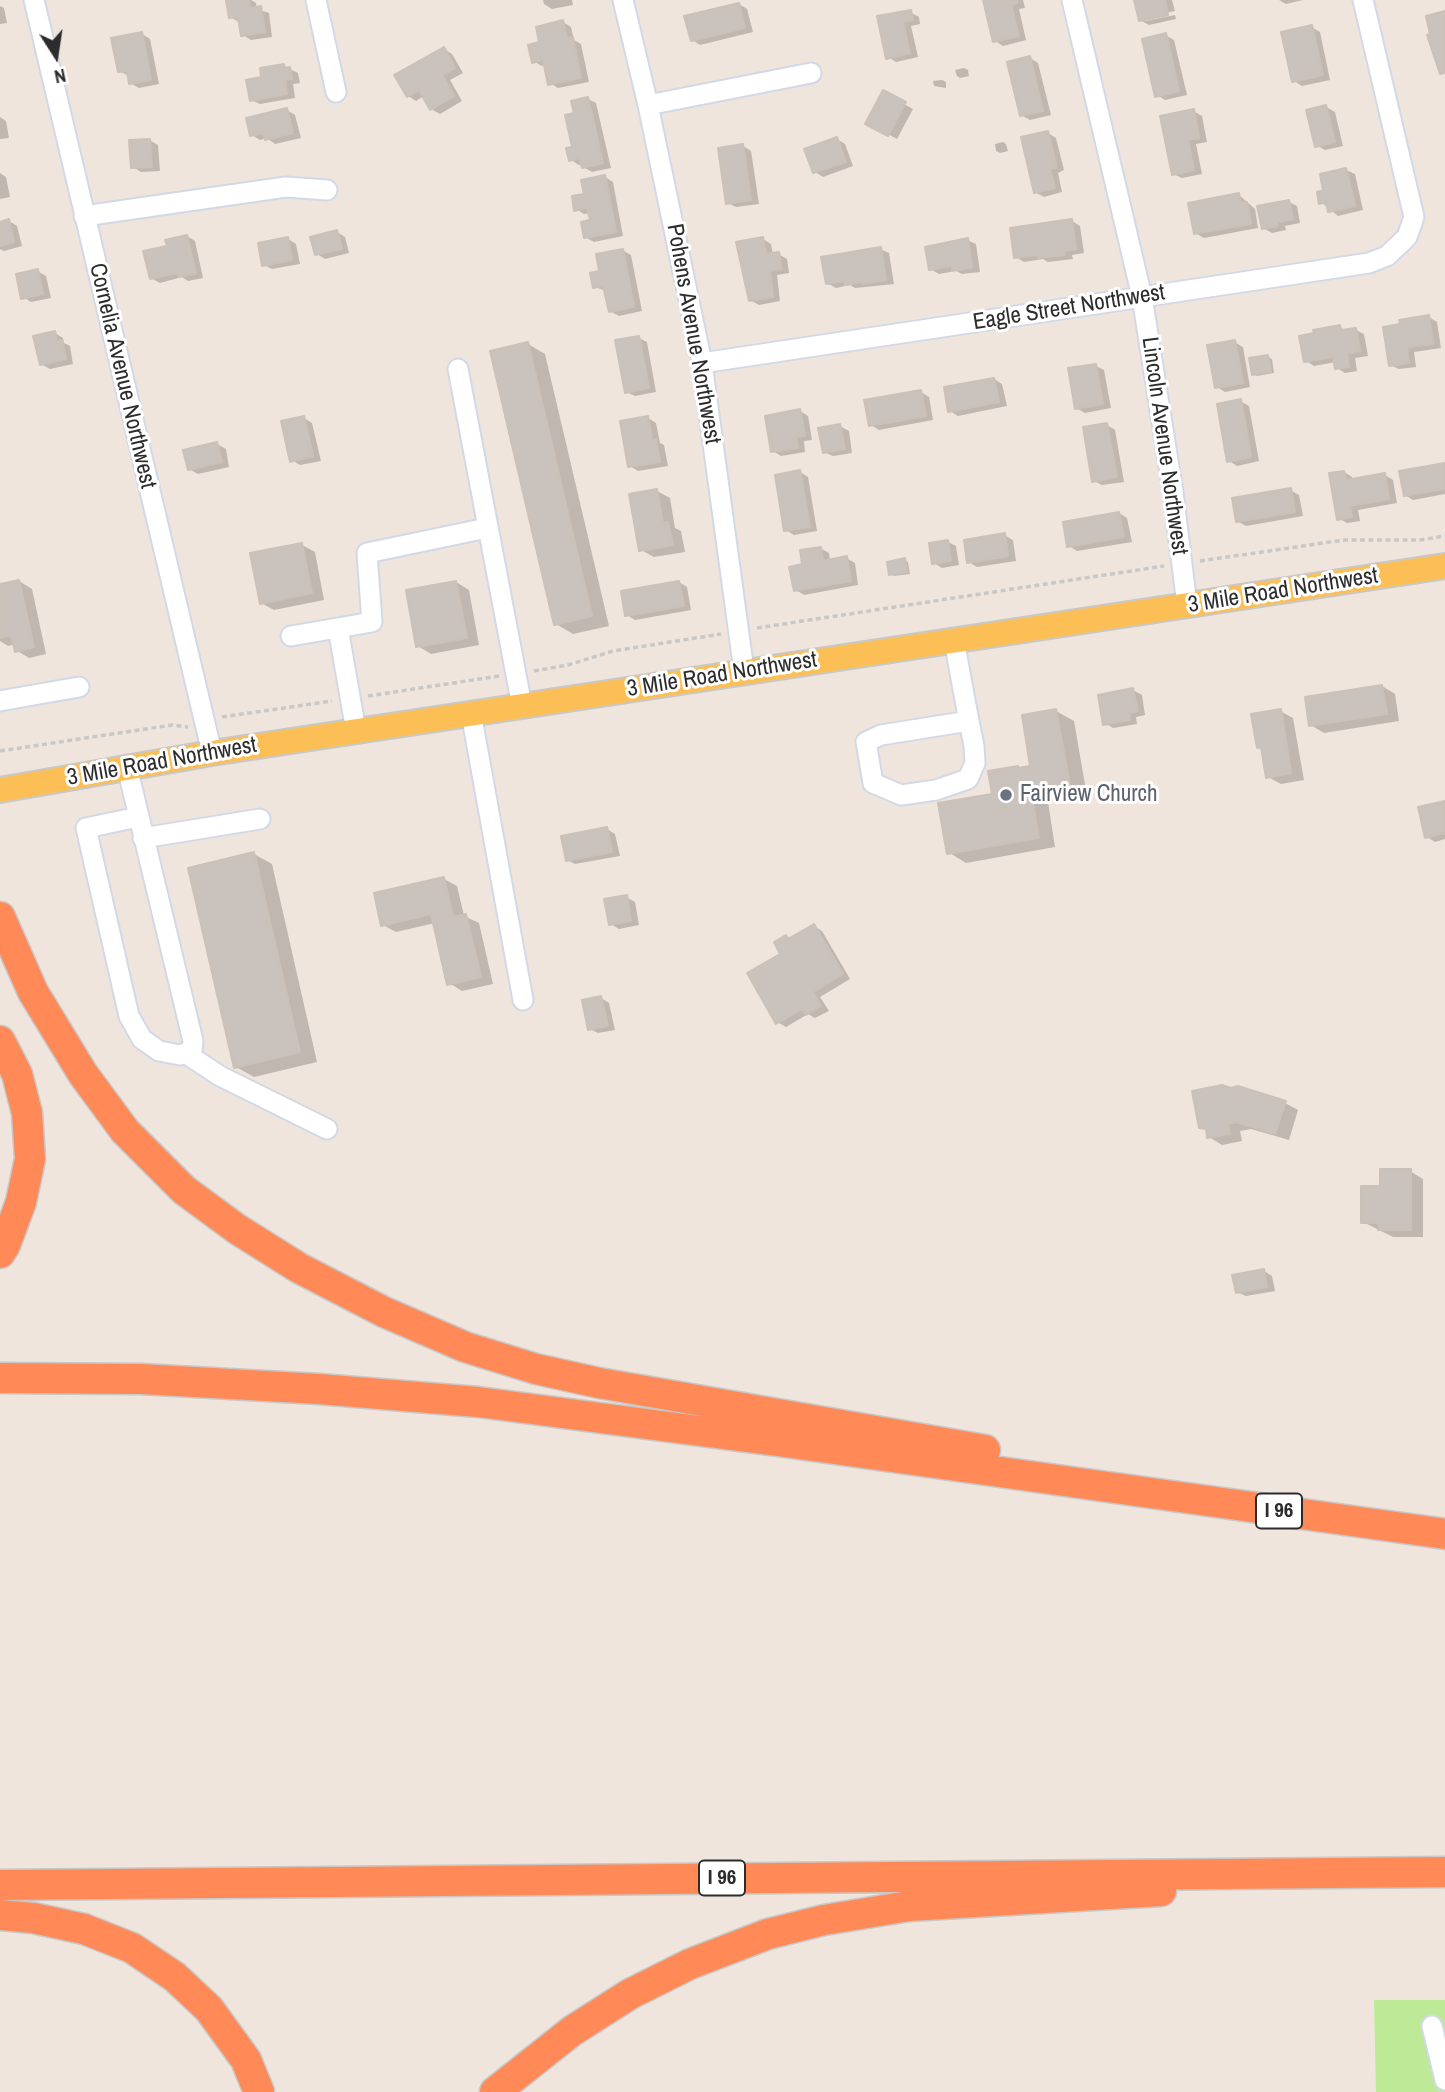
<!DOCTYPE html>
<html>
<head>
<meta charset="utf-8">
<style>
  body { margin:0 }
  #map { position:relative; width:1445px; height:2092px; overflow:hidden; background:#efe5dd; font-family:"Archivo Narrow",sans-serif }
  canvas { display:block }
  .north { position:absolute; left:21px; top:21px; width:70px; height:70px; -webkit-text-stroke:5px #fff; paint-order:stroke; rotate:168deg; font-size:19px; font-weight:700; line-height:28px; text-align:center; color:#2c2c2c }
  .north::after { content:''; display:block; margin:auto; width:24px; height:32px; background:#2c2c2c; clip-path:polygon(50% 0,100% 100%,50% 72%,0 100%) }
</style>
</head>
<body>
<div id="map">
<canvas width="1445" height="2092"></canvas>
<div class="north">N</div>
</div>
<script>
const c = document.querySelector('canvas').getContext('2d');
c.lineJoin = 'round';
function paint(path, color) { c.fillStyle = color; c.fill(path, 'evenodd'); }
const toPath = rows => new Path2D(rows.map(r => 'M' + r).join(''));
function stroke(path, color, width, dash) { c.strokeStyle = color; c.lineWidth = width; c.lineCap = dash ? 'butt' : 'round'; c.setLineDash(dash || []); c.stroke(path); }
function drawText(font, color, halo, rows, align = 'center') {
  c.font = font + ' "Archivo Narrow",sans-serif'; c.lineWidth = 6; c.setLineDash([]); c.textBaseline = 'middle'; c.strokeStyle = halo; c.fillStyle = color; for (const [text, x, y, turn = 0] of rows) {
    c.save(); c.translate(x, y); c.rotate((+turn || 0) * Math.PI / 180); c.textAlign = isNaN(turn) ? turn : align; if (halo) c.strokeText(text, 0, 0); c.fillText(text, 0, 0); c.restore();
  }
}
paint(toPath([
  [1374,2000,1445,2000,1445,2092,1376,2092]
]), '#bee996');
paint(toPath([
  [237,0,251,0,256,3,257,9,269,13,272,37,251,40,243,35,239,22,230,17],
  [543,0,572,0,573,5,552,9,544,4],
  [985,0,1023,0,1025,8,1019,9,1026,40,1003,46,995,41],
  [1136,0,1172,0,1175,11,1145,18,1145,21,1175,15,1176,19,1149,25,1140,20],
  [1279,0,1303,0,1286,4],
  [739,4,747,9,753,32,700,45,692,40],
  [0,6,4,8,7,23,0,24],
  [910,12,919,17,920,24,911,26,918,57,896,62,888,57,879,18],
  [563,22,571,27,574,40,581,44,589,82,558,88,550,83,546,65,542,66,533,61,541,44],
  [1311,27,1320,32,1330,80,1302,86,1294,81],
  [142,34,150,39,159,84,139,88,130,83,129,76,119,71],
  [1165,35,1174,40,1187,95,1165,100,1157,95],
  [444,49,452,54,463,73,450,80,462,101,440,114,431,109,424,96,416,101,408,96],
  [1030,58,1038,63,1051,115,1030,120,1021,115],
  [284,66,298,73,300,83,293,84,295,98,260,104,251,100,263,79],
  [964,68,968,70,969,76,960,78,957,76,955,70],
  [942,80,946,82,946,88,934,86,933,81],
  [884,93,913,109,897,139,867,123],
  [588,99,596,103,611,168,592,172,583,167,582,164,579,165,571,160,574,148,576,115],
  [1326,107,1335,112,1343,146,1325,150,1316,145],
  [287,110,295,115,301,138,275,144,267,138,260,140,252,135],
  [1193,111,1202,116,1207,142,1196,144,1202,174,1182,178,1173,174],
  [0,117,6,121,9,138,0,139],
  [1048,133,1056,138,1064,170,1058,173,1062,192,1044,197,1035,192],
  [837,139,845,144,853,166,823,177,815,172],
  [149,140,158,145,160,171,141,172,133,167],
  [1003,142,1006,144,1008,151,1000,153,996,151,995,144],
  [743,146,751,151,759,204,736,207,728,203],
  [1346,170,1355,174,1363,210,1338,216,1321,202,1325,192],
  [0,173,6,177,10,197,0,199],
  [605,177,613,182,623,236,594,242,585,237,592,222,590,213,584,214,576,209,586,195],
  [1239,195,1255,209,1258,228,1204,238,1195,233],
  [1289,202,1297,206,1300,223,1285,226,1286,230,1272,233,1263,228],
  [9,221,17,226,22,246,4,251,0,249,0,223],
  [1072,221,1080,226,1084,253,1072,255,1073,259,1048,262,1043,259,1024,262,1016,257],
  [337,232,345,237,349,253,325,259,317,254],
  [187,236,195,241,203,278,188,281,182,277,160,283,151,278,169,247],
  [288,239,296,244,300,264,272,269,264,265],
  [763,239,771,244,773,255,778,254,787,259,789,273,777,275,780,301,759,305,750,300],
  [967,240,976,244,980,272,962,274,956,271,939,274,930,269],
  [880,249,889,253,894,284,855,288,850,285,836,288,827,283],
  [622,250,631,255,642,311,619,316,610,311,606,291,595,287,602,272],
  [37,271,46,276,51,298,31,302,23,297],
  [1429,317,1437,322,1441,348,1414,352,1416,367,1399,369,1390,365],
  [1339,327,1347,331,1356,330,1364,334,1368,356,1355,358,1357,371,1345,373,1337,368,1336,362,1314,366,1306,361],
  [55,333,63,338,64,343,70,346,73,364,50,369,41,364],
  [639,338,647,342,656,392,635,396,626,392],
  [1234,342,1243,347,1250,387,1225,392,1217,387],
  [528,344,545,354,609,626,573,634,556,624],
  [1268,357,1272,359,1274,373,1257,376,1254,374],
  [1096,366,1104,370,1111,408,1085,413,1076,408],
  [994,379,1002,384,1007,406,958,416,950,411],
  [921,392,929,397,933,420,879,430,871,425],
  [1240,401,1249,406,1259,461,1237,466,1229,461],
  [800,411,808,416,812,440,804,441,805,452,781,456,773,451],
  [304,418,312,423,321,461,300,465,291,460],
  [648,418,656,423,660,443,664,445,668,466,638,471,630,466],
  [1107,425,1115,430,1124,482,1102,485,1094,481],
  [840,426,849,431,852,453,833,456,824,452],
  [217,444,226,449,229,467,198,474,189,469],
  [1445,464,1445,494,1413,500,1405,495],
  [800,472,808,477,817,531,794,535,786,530],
  [1344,472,1352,477,1353,481,1385,475,1393,480,1397,503,1358,510,1360,521,1347,523,1338,518],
  [1290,490,1299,495,1303,516,1246,526,1237,521],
  [657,491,670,498,675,528,681,531,685,552,654,557,641,550],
  [1119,513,1127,518,1132,542,1077,551,1069,546],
  [1004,535,1013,540,1016,561,977,567,969,562],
  [948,542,956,546,959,565,942,568,934,563],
  [302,545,315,552,324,600,274,610,261,603],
  [820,548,829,553,830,561,846,558,855,563,858,585,804,595,796,590,804,566],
  [904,560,908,562,910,574,894,576,891,574],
  [19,581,32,589,46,654,29,658,16,650,15,644,8,646,0,641,0,586],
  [456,582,469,590,479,645,431,654,418,646],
  [679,582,687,587,691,610,635,620,627,615],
  [1382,686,1395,694,1399,721,1324,733,1311,725],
  [1133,690,1142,695,1145,715,1136,717,1137,724,1113,728,1105,723],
  [1056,711,1074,721,1087,796,1048,802,1055,847,966,863,948,852,994,795,1021,769,1032,768],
  [1280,711,1293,718,1304,780,1281,784,1268,777,1263,749,1259,747],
  [1445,803,1445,839,1435,842,1427,837],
  [607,829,615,834,620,856,575,864,567,860],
  [254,854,272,864,317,1062,254,1077,236,1067],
  [444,879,457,886,464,916,479,923,493,984,462,991,449,983,435,923,396,932,383,925],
  [626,897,635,902,639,925,619,929,611,924],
  [814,926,822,931,850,979,820,997,829,1011,815,1018,808,1014,786,1027,777,1022,782,954,786,937,790,939],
  [601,998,609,1003,615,1030,598,1033,590,1029],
  [1285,1103,1298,1110,1289,1140,1251,1129,1240,1131,1242,1141,1222,1145,1209,1137,1208,1130,1201,1126],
  [1410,1171,1423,1179,1423,1237,1393,1237,1363,1222],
  [1264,1271,1272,1276,1275,1291,1246,1296,1237,1292]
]), '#0003');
const building = toPath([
  [226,0,249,0,250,8,261,6,265,32,241,36,238,17,229,18,226,0],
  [983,0,1017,0,1018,3,1011,5,1019,36,993,42,983,0],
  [1134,0,1165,0,1168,15,1139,21,1134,0],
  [739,3,745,28,691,41,684,16,739,3],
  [911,10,913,20,903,22,910,53,886,59,877,16,911,10],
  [1445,11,1445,73,1440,74,1427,35,1430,34,1426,16,1445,11],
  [563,20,567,38,573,37,581,78,548,85,543,60,532,63,528,45,539,42,536,27,563,20],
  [1312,25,1323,75,1292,82,1281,32,1312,25],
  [142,32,151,80,129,84,127,71,118,72,111,38,142,32],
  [1166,33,1179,91,1155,97,1142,39,1166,33],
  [444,47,455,68,442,75,454,96,430,110,419,90,407,97,394,75,444,47],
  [1030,56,1043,111,1020,116,1007,62,1030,56],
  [284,64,285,68,290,67,292,79,285,80,287,94,250,101,246,80,261,77,260,68,284,64],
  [883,90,906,102,888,136,865,124,883,90],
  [588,97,603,163,582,168,579,158,569,161,566,148,572,147,565,115,574,113,571,101,588,97],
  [1326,105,1335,142,1315,147,1306,110,1326,105],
  [287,108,293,133,265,140,263,133,250,136,246,118,287,108],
  [1194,109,1199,138,1188,140,1194,170,1172,175,1160,116,1194,109],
  [1048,131,1056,165,1056,168,1050,169,1055,188,1034,193,1021,137,1048,131],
  [837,137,846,162,813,173,804,149,837,137],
  [150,139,152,167,131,168,129,140,150,139],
  [743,144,751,200,726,204,718,148,743,144],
  [1346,168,1355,206,1328,212,1326,202,1319,204,1317,192,1323,190,1320,174,1346,168],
  [605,175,616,232,584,238,581,222,590,220,587,208,574,211,572,196,584,194,581,180,605,175],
  [1239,193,1241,203,1247,202,1251,224,1194,234,1188,203,1239,193],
  [1289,200,1293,219,1277,222,1278,226,1262,229,1257,206,1289,200],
  [9,219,14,242,0,246,0,222,9,219],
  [1072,219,1076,249,1064,251,1065,255,1038,258,1038,255,1014,258,1010,228,1072,219],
  [337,230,342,249,315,255,310,237,337,230],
  [187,235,196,273,179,277,177,273,150,279,143,251,167,246,165,240,187,235],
  [288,237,292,260,262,266,258,243,288,237],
  [763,237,766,254,779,252,782,269,770,271,773,297,749,301,736,242,763,237],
  [968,238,972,267,952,271,952,266,929,270,925,247,968,238],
  [881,247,886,280,863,284,862,282,845,285,844,281,826,284,821,257,881,247],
  [623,249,634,307,609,312,603,286,593,288,590,273,599,271,596,254,623,249],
  [38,269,43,294,21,299,16,274,38,269],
  [1429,315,1433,344,1407,347,1409,363,1389,366,1383,327,1400,324,1399,320,1429,315],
  [1340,325,1341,330,1356,328,1360,351,1347,354,1349,367,1335,369,1333,357,1304,362,1299,336,1314,333,1313,330,1340,325],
  [55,331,57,341,62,340,66,359,40,365,33,336,55,331],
  [639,336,649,388,625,393,615,340,639,336],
  [1235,340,1243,383,1215,388,1207,345,1235,340],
  [528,342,592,616,554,625,490,351,528,342],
  [1268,355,1271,372,1252,375,1249,358,1268,355],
  [1096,364,1103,404,1075,409,1068,368,1096,364],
  [994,378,999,402,948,412,944,387,994,378],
  [921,390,926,416,869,426,864,400,921,390],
  [1241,399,1251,457,1227,462,1217,404,1241,399],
  [800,409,805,436,796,437,798,448,771,452,765,416,800,409],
  [304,416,313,456,290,462,281,421,304,416],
  [648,416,652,440,656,439,660,462,628,467,620,421,648,416],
  [1107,423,1117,477,1092,482,1083,427,1107,423],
  [840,424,845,449,823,453,818,428,840,424],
  [217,442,222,462,188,470,183,450,217,442],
  [1445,463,1445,489,1404,496,1399,471,1445,463],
  [800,470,810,527,784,531,775,475,800,470],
  [1344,471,1346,480,1385,473,1389,499,1350,506,1352,517,1337,520,1329,473,1344,471],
  [1291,488,1295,512,1236,522,1232,498,1291,488],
  [657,489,663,523,668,522,673,545,639,551,629,494,657,489],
  [1119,512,1124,537,1067,547,1063,522,1119,512],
  [1005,533,1008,556,967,563,964,540,1005,533],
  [948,540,951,561,932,564,929,543,948,540],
  [302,543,312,593,260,604,250,553,302,543],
  [821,547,823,561,847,556,851,581,794,591,789,567,802,564,800,550,821,547],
  [905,558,907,572,889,575,887,562,905,558],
  [19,580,34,647,15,652,11,635,0,638,0,584,19,580],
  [456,581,467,638,416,647,406,590,456,581],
  [679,581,684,606,625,616,621,591,679,581],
  [1382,685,1387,714,1309,726,1305,697,1382,685],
  [1133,688,1138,711,1129,713,1130,720,1103,725,1098,695,1133,688],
  [1056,709,1070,786,1031,793,1039,838,947,854,938,803,992,794,988,771,1018,766,1018,768,1030,766,1022,715,1056,709],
  [1281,709,1291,773,1266,778,1261,747,1257,748,1251,714,1281,709],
  [1445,801,1445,833,1425,838,1418,807,1445,801],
  [607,827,612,852,566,861,561,836,607,827],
  [254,852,300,1052,234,1068,188,868,254,852],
  [444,877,453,917,466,914,481,977,447,985,431,914,381,926,374,893,444,877],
  [627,895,631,921,609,925,604,899,627,895],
  [814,924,843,974,813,992,821,1006,806,1015,802,1009,776,1024,747,973,780,954,774,942,786,935,788,939,814,924],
  [601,996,608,1026,588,1030,582,1000,601,996],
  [1222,1085,1231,1088,1238,1086,1286,1101,1275,1134,1236,1122,1228,1124,1230,1134,1207,1138,1206,1129,1199,1128,1192,1091,1222,1085],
  [1380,1169,1411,1169,1411,1230,1378,1230,1379,1223,1361,1223,1361,1186,1380,1186,1380,1169],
  [1264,1269,1267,1287,1236,1293,1232,1275,1264,1269]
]);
paint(building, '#cac2bd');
stroke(building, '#cbc1b7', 2);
const minor = toPath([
  [34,0,212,753],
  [316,0,336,92],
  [623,0,648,105,702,363,744,671],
  [1072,0,1142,297,1173,492,1187,605],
  [648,105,811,73],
  [84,216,286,187,327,190],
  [702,363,1369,263,1387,256,1407,237,1414,217,1363,0],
  [458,369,522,706],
  [338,628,356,731],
  [291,636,372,622,367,553,487,528],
  [954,640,960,673,969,721,974,746,975,763,968,779,936,790,901,795,873,783,866,742,881,735,969,721],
  [0,701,79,687],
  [471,713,523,1000],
  [127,767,193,1041,192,1051,180,1055,159,1051,142,1039,129,1016,86,828,138,817],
  [143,838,260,819],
  [185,1053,220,1076,327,1129],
  [1432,2026,1445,2080]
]);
const major = toPath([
  [0,790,212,753,1445,566]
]);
const highway = toPath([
  [0,917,33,992,83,1074,125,1131,184,1190,237,1229,299,1268,384,1312,465,1347,536,1369,599,1383,985,1450],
  [0,1041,17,1074,27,1113,30,1159,21,1202,5,1245,0,1253],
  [0,1378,141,1379,319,1389,478,1402,777,1441,1445,1534],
  [0,1885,1445,1872],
  [0,1915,33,1918,84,1929,132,1948,175,1977,209,2009,246,2060,259,2092],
  [495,2092,572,2031,630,1994,690,1964,768,1934,824,1920,909,1906,1161,1891]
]);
stroke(minor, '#d2d9e6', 23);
stroke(major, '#c8c8c8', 28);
stroke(highway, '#c8c8c8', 33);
stroke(toPath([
  [1200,561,1344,540,1419,540,1445,536],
  [757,628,1164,566],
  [534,671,568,665,613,651,721,634],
  [368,696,499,676],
  [222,717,332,701],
  [0,751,172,725,188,727]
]), '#c8c8c8', 3.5, [5, 3.5]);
stroke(minor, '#fff', 19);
stroke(major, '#fcbf55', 24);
stroke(highway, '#ff8a58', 30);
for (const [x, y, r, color] of [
  [1006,795,7,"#6b7280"]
]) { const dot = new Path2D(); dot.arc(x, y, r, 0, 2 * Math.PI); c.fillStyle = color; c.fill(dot); stroke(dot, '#fff', 2.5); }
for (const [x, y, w] of [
  [1279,1511,46],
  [722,1878,46]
]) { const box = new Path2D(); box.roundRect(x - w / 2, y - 17.5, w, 35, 5); c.fillStyle = '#fff'; c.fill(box); stroke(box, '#2c2c2c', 2); }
drawText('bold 21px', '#2c2c2c', null, [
  ["I 96",1279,1511],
  ["I 96",722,1878]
]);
drawText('23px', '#2c2c2c', '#fff', [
  ["Eagle Street Northwest",1069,308,-9],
  ["Pohens Avenue Northwest",693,334,80],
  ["Cornelia Avenue Northwest",122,376,77],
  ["Lincoln Avenue Northwest",1164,446,82],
  ["3 Mile Road Northwest",1283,591,-9],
  ["3 Mile Road Northwest",722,675,-9],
  ["3 Mile Road Northwest",162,762,-10]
]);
drawText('23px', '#5b616d', '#fff', [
  ["Fairview Church",1020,795]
], 'left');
</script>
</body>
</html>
